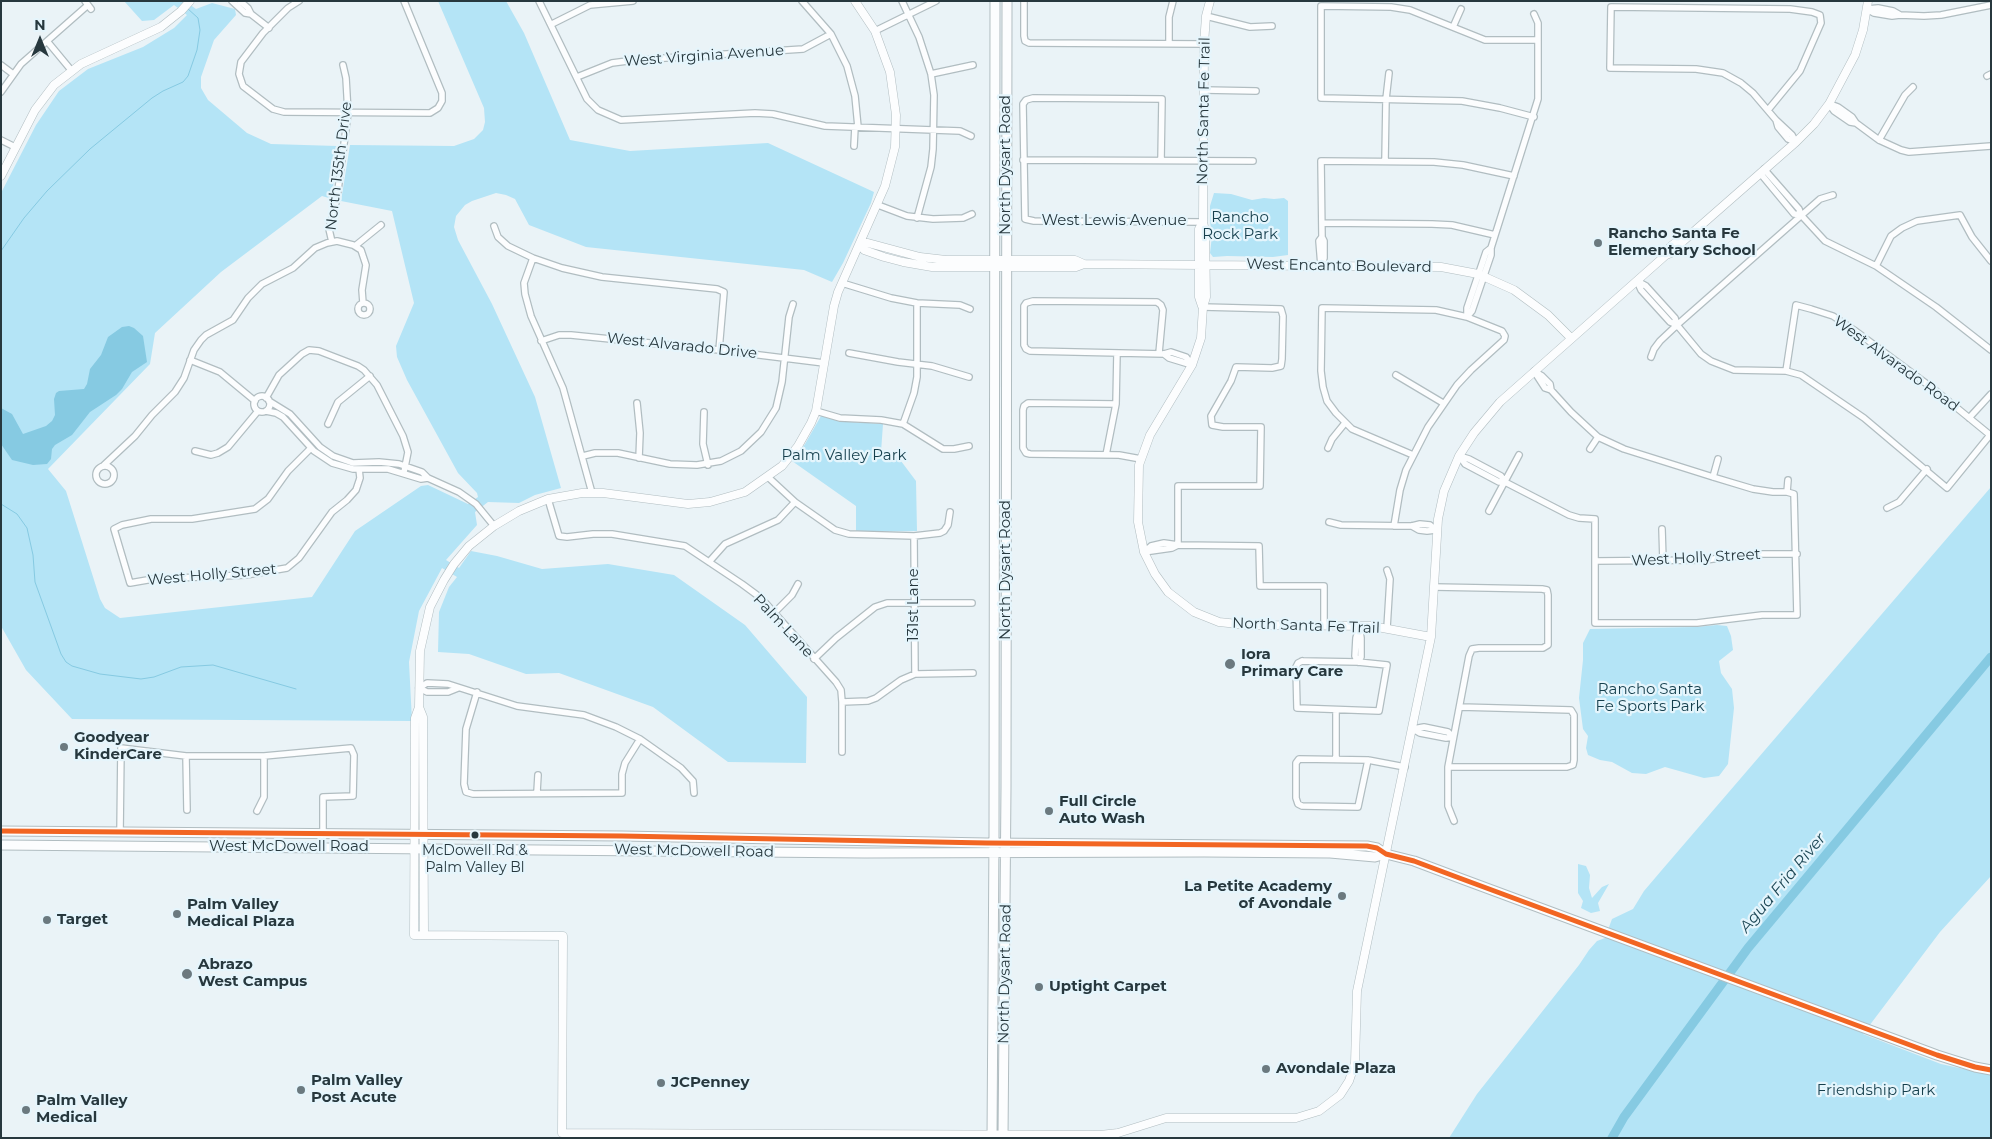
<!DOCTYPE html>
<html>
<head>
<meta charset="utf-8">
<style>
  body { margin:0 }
  #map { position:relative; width:1992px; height:1139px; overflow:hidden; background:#eaf3f7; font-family:Montserrat,sans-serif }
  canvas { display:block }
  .frame { position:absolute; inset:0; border:2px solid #27383e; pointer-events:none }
  .north { position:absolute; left:15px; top:15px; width:50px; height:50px; -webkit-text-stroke:4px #e5f5fc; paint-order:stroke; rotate:0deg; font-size:14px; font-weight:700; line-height:20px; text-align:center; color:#27383e }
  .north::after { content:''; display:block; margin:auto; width:18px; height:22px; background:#27383e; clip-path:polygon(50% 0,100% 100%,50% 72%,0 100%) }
</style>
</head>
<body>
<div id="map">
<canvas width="1992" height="1139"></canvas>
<div class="frame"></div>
<div class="north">N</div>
</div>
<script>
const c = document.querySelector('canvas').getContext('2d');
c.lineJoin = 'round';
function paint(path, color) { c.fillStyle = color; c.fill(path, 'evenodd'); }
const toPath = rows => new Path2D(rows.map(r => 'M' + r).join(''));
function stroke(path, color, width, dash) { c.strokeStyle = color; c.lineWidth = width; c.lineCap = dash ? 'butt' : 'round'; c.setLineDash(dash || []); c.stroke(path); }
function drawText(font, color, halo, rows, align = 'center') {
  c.font = font + ' Montserrat,sans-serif'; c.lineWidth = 4.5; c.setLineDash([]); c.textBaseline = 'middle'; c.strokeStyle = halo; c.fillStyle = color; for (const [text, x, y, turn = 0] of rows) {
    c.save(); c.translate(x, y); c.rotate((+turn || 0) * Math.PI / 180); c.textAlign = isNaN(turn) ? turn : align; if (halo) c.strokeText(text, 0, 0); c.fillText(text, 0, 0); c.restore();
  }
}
paint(toPath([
  [124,1,185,1,196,9,212,3,235,9,236,15,214,40,201,77,201,88,208,100,247,133,271,144,337,146,332,199,322,196,221,272,155,333,150,364,48,469,66,491,100,599,105,608,120,618,312,597,355,531,421,486,428,485,468,504,478,497,477,493,458,473,407,380,397,357,396,346,414,303,392,211,341,201,350,145,454,146,474,139,483,130,485,122,484,108,438,1,506,1,524,33,570,140,630,151,768,143,874,192,871,203,843,263,832,282,804,270,586,247,529,225,515,199,506,195,496,193,472,201,465,205,456,216,454,227,458,240,492,304,535,397,561,488,535,495,519,503,488,502,475,512,477,525,446,560,459,568,471,551,497,556,542,569,608,564,674,575,745,625,807,697,806,763,728,762,653,707,559,673,526,674,469,654,438,652,439,612,449,587,457,577,442,568,419,611,409,662,412,721,72,719,26,670,1,626,1,193,36,125,59,91,88,69,143,47,174,28,187,15,174,5,154,20,142,21],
  [1214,193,1231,194,1252,200,1264,198,1274,199,1284,198,1288,201,1288,255,1273,257,1227,256,1213,257,1210,253,1212,236,1210,221,1210,206],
  [821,416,839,421,883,424,881,452,898,457,916,481,917,531,856,532,856,506,792,461,805,444],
  [1991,487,1991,876,1940,932,1863,1034,1941,1064,1991,1075,1991,1138,1449,1138,1477,1094,1579,965,1589,950,1597,941,1605,938,1612,919,1633,909,1644,891,1661,871],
  [1717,625,1727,626,1731,636,1733,650,1719,661,1721,673,1732,689,1734,708,1728,764,1719,776,1704,778,1665,767,1646,774,1632,773,1612,762,1600,760,1588,755,1586,748,1588,736,1583,729,1579,698,1583,660,1583,643,1590,629,1696,627],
  [1578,864,1586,866,1590,875,1589,888,1592,898,1602,887,1609,884,1598,903,1600,911,1591,913,1581,908,1583,901,1578,893]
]), '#b4e4f6');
paint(toPath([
  [129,326,134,328,143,336,147,362,132,372,122,389,116,395,90,412,72,435,55,445,52,449,51,459,47,464,33,465,12,460,1,444,1,408,12,414,23,434,46,426,52,421,55,415,54,399,56,393,59,391,84,389,87,384,90,369,101,355,108,337,122,327]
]), '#86cae2');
stroke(toPath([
  [1,251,24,218,47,191,90,149,152,98,163,91,183,82,188,76,197,50,200,30,198,18,187,8],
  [1,504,17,514,27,528,33,555,35,582,61,654,66,662,72,666,100,674,141,679,154,677,181,667,213,665,296,689]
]), '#86cae2', 1);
stroke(toPath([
  [1612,1138,1624,1117,1748,948,1991,657]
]), '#86cae2', 9);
const minor = toPath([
  [85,1,91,9],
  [232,1,245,13,251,14,269,28],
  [240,1,248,8,251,14],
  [299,1,288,8,263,33,241,62,239,74,243,86,273,109,284,112,430,113,438,108,442,101,442,93,404,1],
  [539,1,587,99,598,110,621,120,755,113,773,114,825,126,960,131,971,136],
  [802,1,831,34,847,66,855,96,858,127],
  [902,1,919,37,931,74,934,95,933,149,931,167,917,218],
  [1024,1,1024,36,1025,41,1029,43,1204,44],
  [1867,9,1874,13,1892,16,1900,15,1924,16,1941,15,1991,5],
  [1867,9,1878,8,1893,11,1900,15],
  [1206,16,1250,27,1272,26],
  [552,24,590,5,633,1],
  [1453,27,1461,9],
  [875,31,936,1],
  [47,41,71,70],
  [1169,43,1169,17,1173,1],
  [1,65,13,74],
  [931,74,973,65],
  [1987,76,1991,74],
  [577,77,612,63,635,60,803,49,831,34],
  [1204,90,1256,91],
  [1,92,21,64,88,5],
  [1829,104,1834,111,1850,122,1856,123,1879,140,1901,150,1909,152,1991,146],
  [1830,104,1838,107,1852,117,1856,123],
  [1768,110,1800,71,1821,23,1820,15,1812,12,1790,9,1611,7,1610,68,1696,69,1723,73,1741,83,1753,93,1776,120,1792,135,1796,142],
  [1534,117,1500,108,1462,101,1321,98,1321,6,1391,7,1410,10,1485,40,1538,40],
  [1776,120,1778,127,1788,139,1796,142],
  [1,140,15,147],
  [1879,140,1905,95,1913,87],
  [854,146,855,127],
  [1023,160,1253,161],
  [1161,160,1162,99,1033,98,1026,100,1023,104,1025,219,1034,221,1203,222],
  [1385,161,1386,99,1389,73],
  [1764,169,1799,209,1801,215,1825,241,1876,266,1936,307,1991,350],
  [1760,173,1794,214,1801,215],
  [878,205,907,216,933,219,963,218,972,214],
  [1322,223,1432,224,1452,225,1495,235],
  [494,226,498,237,508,246,533,258,562,268,602,277,717,289,724,292,719,350],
  [332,242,329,229,337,198,348,113,346,78,343,65],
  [355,246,381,225],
  [533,258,524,283,525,294,531,316,563,388,592,493],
  [1321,266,1319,241,1322,237,1321,161,1434,162,1463,165,1514,176],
  [1321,266,1324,258,1324,241,1322,237],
  [1876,266,1891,236,1902,228,1917,221,1960,215,1972,237,1991,261],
  [1637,281,1646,286,1675,318,1677,325,1701,354,1711,361,1734,370,1786,371,1801,375,1864,418,1947,488,1990,435,1935,390,1854,330,1833,316,1811,309,1796,305,1786,371],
  [1637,281,1641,290,1670,322,1677,325],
  [842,283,891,298,917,303,960,305,970,309],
  '358 309a6 6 0 1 1 12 0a6 6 0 1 1-12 0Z',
  [1467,317,1472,311,1491,255,1491,248,1538,99,1538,23,1534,14],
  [1467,317,1467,308,1486,252,1491,248],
  [541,341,559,335,571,335,719,350,824,363],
  [849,353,898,362,932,366,969,377],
  [1159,353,1163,310,1161,305,1157,302,1033,301,1026,303,1024,306,1024,345,1026,349,1030,351,1164,354,1171,352,1186,357,1192,365],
  [1164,354,1169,358,1192,365],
  [1651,357,1654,349,1660,341,1677,325,1820,199,1833,195],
  [190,360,220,372,255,401],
  [1534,371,1545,388,1551,390,1571,412,1598,437,1624,449,1713,477,1753,489,1773,492,1787,492],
  [1535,372,1542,376,1550,384,1551,390],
  [1396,375,1443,403],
  '254 404a8 8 0 1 1 16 0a8 8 0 1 1-16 0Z',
  [266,398,279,375,302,354,309,350,319,351,358,366,364,370,377,385,403,436,408,452,404,472],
  [269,401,290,414,320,447,333,456,353,463,379,462,399,464,422,472,428,478],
  [637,403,640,433,639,458],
  [1116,404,1028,403,1024,406,1023,410,1023,448,1026,453,1030,454,1119,455,1141,459],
  [266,411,276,413,283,417,314,451,332,463,353,469,388,469,421,479,428,478,459,492,476,504,494,526],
  [816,411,840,418,881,420,903,424,943,449,954,449,969,446],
  [704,412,703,444,708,465],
  [1969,418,1991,394],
  [328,424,338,402,370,376],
  [903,424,914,393,917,377,917,303],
  [311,448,288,471,268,499,255,509,192,519,151,519,122,525,114,529,130,583,153,579,246,575,287,568,299,558,332,512,347,500,356,490,360,478,359,469],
  [1328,448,1332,439,1345,423],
  [1590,449,1598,437],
  [195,451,211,455,218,453,228,447,258,411],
  [1106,455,1116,404,1117,353],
  [583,456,595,453,618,453,670,464,697,465,721,461,741,451,761,432,776,408,782,382,789,317,793,304],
  [1459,456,1469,459,1501,476,1505,482,1569,515,1579,518,1595,519,1595,623,1697,623,1762,615,1797,615,1794,494,1787,492,1788,480],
  [1460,457,1465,464,1499,482,1505,482],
  [103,466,135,436,152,415,175,392,184,378,194,350,201,340,206,335,233,320,248,298,262,284,293,268,315,248,327,243,337,241,353,245,361,250,366,265,362,290,363,303],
  '96 475a9 9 0 1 1 18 0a9 9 0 1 1-18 0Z',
  [768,477,795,502,835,530,849,534,914,536,940,533,944,531,948,525,950,512],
  [1713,477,1718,459],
  [548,499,559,536,567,537,593,534,612,534,685,546,742,584,761,598,836,682,841,690,842,702,842,752],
  [1887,508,1899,502,1927,469],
  [1489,511,1519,455],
  [1329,522,1341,525,1412,526,1420,524,1430,525,1436,530],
  [1394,526,1400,490,1406,470,1428,427,1457,385,1471,370,1504,340,1505,336,1502,331,1467,317,1436,310,1322,308,1321,371,1323,387,1327,401,1336,413,1352,429,1413,455],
  [1412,526,1419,530,1427,531,1436,530],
  [1662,529,1663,561],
  [914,536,915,674],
  [1178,545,1178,486,1260,486,1261,427,1223,427,1212,425,1211,416,1231,381,1236,367,1272,368,1281,366,1282,359,1283,316,1281,309,1203,307],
  [1144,552,1151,546,1164,543,1178,545,1259,546,1260,586,1324,586,1324,625],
  [1144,552,1172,548,1178,545],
  [1595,561,1705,560,1753,554,1797,554],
  [709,562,725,544,778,520,795,502],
  [1387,570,1390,579,1387,628],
  [1434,587,1542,589,1547,590,1548,595,1548,645,1543,648,1479,648,1472,649,1469,656,1448,767,1448,806,1454,821],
  [774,613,792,595,798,584],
  [814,659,836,638,875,607,887,603,972,603],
  [1302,661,1358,662,1387,665,1379,711,1297,708,1296,667,1298,663,1302,661],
  [1358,662,1361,657,1361,638,1359,626],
  [1358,662,1355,656,1356,638,1359,628],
  [419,688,427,683,448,684,517,706,584,715,616,727,640,739,681,768,693,781,694,793],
  [419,688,427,692,448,692,458,688],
  [477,692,466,729,464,784,466,792,473,794,622,793,622,774,625,763,640,739],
  [842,702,868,701,876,698,901,680,915,674,973,673],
  [1336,710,1336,758],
  [1413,729,1424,727,1448,732,1453,737],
  [1413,729,1420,733,1446,738,1453,737],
  [186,756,187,810],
  [1368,760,1358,807,1302,806,1298,804,1296,798,1296,763,1299,759,1368,760,1405,767],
  [1448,767,1567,767,1573,765,1574,760,1574,715,1571,710,1460,707],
  [537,792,538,775],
  [257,811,264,797,264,756],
  [120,833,121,748,186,756,264,756,351,748,354,755,353,796,323,797,323,834]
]);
const tertiary = toPath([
  [1210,1,1206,16,1204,44,1203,222,1205,231,1206,297,1203,307,1201,338,1192,365,1150,435,1139,465,1138,522,1144,552,1155,574,1168,592,1194,612,1219,622,1247,625,1372,626,1431,637],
  [1,176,35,110,54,85,81,64,161,27,181,11,190,1],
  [1666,255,1668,250,1671,246,1675,243,1682,242],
  [1084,264,1076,267,932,267,903,262,884,257,864,250,861,243,868,243,920,257,946,260,1075,260,1084,264,1441,267,1478,274,1514,290,1548,315,1571,338],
  [1202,306,1199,297,1199,229,1203,222],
  [419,707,415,718,414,935,563,936,562,1133,1100,1135,1118,1133,1166,1118,1296,1118,1319,1111,1340,1095,1349,1081,1355,1063,1357,991,1431,637,1438,519,1444,491,1459,456,1474,433,1500,402,1666,255,1676,251,1680,247,1682,242,1796,142,1814,124,1829,104,1855,55,1863,30,1868,1],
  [424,935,423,717,419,707,420,651,430,607,444,580,454,564,469,546,494,526,519,511,548,499,582,493,603,493,688,504,710,502,745,492,782,466,798,446,811,423,816,411,834,306,838,292,885,186,895,147,896,115,890,72,875,31,855,1]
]);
const primary = toPath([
  [1,831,622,836,987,843,1367,846,1377,848,1386,854,1414,861,1454,876,1937,1055,1975,1067,1991,1070],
  [1,845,865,853,1204,852,1330,853,1375,857,1386,854],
  [992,1138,994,835,995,1],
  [1003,1138,1006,787,1007,1]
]);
stroke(minor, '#b1bdc1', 8);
stroke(tertiary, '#b1bdc1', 9);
stroke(primary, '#b1bdc1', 11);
stroke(minor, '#fcfdfe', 5.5);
stroke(tertiary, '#fcfdfe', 8);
stroke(primary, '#fcfdfe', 9);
stroke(toPath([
  [1,831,622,836,987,843,1367,846,1377,848,1386,854,1414,861,1454,876,1937,1055,1975,1067,1991,1070]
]), '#f26522', 5);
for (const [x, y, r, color] of [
  [1598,243,5,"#6b797f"],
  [1230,664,6,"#6b797f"],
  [64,747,5,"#6b797f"],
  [1049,811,5,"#6b797f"],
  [475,835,4.5,"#27383e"],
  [1342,896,5,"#6b797f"],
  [177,914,5,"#6b797f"],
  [47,920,5,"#6b797f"],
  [187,974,6,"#6b797f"],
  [1039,987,5,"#6b797f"],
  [1266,1069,5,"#6b797f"],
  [661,1083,5,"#6b797f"],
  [301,1090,5,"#6b797f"],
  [26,1110,5,"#6b797f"]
]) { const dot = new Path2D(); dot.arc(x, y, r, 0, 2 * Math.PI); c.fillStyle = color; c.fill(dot); stroke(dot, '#e5f5fc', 2); }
drawText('14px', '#27383e', '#e5f5fc', [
  ["McDowell Rd &",475,851],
  ["Palm Valley Bl",475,868]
]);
drawText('15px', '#27383e', '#e5f5fc', [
  ["West Virginia Avenue",704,56,-4],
  ["North Santa Fe Trail",1204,111,-89],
  ["North Dysart Road",1006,165,-90],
  ["North 135th Drive",339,166,-83],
  ["West Lewis Avenue",1114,221],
  ["West Encanto Boulevard",1339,266,1],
  ["West Alvarado Drive",682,346,6],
  ["West Alvarado Road",1896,364,36],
  ["West Holly Street",1696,558,-3],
  ["North Dysart Road",1006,570,-90],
  ["West Holly Street",212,575,-5],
  ["131st Lane",914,605,-90],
  ["Palm Lane",783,626,47],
  ["North Santa Fe Trail",1306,626,2],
  ["West McDowell Road",289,847],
  ["West McDowell Road",694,851,1],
  ["North Dysart Road",1005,974,-89]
]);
drawText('15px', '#153f4d', '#e5f5fc', [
  ["Rancho",1240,218],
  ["Rock Park",1240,235],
  ["Palm Valley Park",844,456],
  ["Rancho Santa",1650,690],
  ["Fe Sports Park",1650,707],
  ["Friendship Park",1876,1091]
]);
drawText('bold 15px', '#27383e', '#e5f5fc', [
  ["Rancho Santa Fe",1608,234],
  ["Elementary School",1608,251],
  ["Iora",1241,655],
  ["Primary Care",1241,672],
  ["Goodyear",74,738],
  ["KinderCare",74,755],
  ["Full Circle",1059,802],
  ["Auto Wash",1059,819],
  ["La Petite Academy",1332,887,"right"],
  ["of Avondale",1332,904,"right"],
  ["Palm Valley",187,905],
  ["Medical Plaza",187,922],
  ["Target",57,920],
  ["Abrazo",198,965],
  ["West Campus",198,982],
  ["Uptight Carpet",1049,987],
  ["Avondale Plaza",1276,1069],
  ["Palm Valley",311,1081],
  ["Post Acute",311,1098],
  ["JCPenney",671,1083],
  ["Palm Valley",36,1101],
  ["Medical",36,1118]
], 'left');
drawText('italic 16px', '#1e4856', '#e5f5fc', [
  ["Agua Fria River",1783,883,-50]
]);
</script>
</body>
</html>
